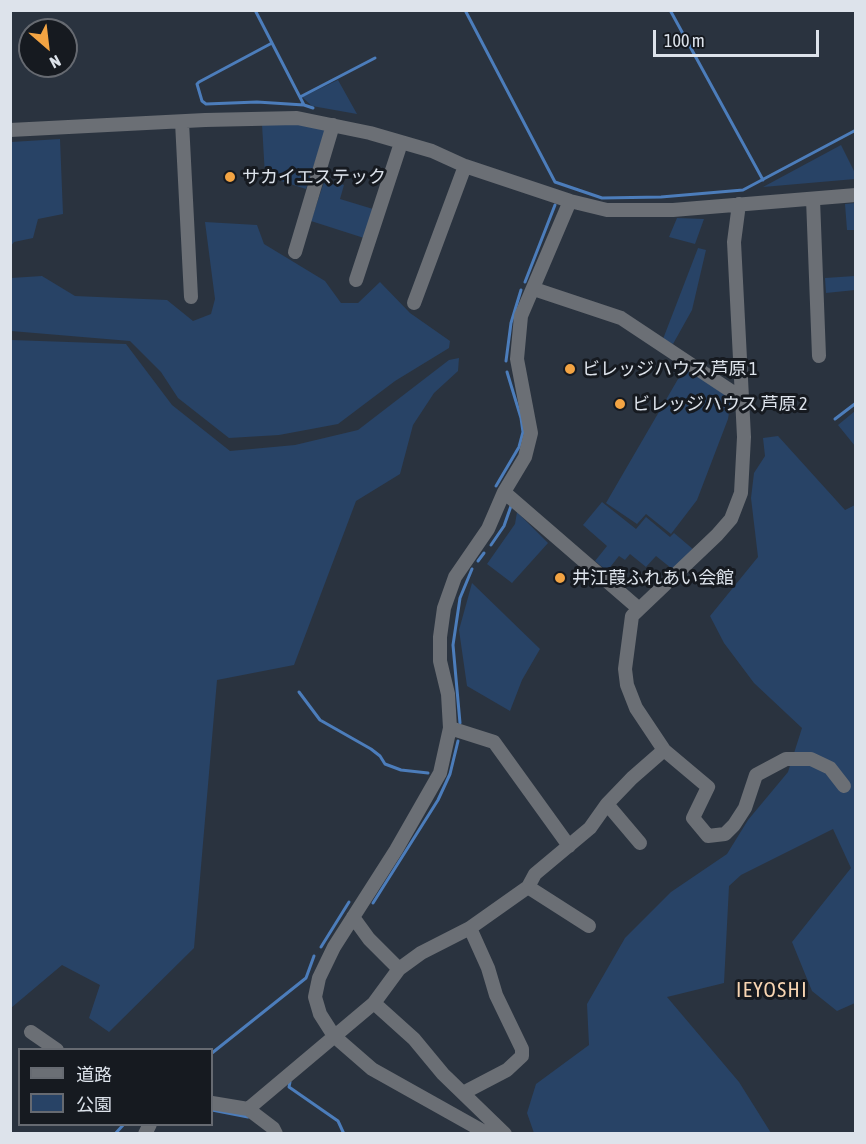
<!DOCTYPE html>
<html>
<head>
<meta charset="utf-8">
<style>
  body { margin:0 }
  #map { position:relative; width:866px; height:1144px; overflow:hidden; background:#2a333f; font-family:"Asap Condensed","Noto Sans JP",sans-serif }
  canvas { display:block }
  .frame { position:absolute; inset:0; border:12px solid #dde3eb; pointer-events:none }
  .legend { position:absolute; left:18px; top:1048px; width:195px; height:78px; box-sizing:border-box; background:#161a20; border:2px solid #666a71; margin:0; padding:8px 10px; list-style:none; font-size:18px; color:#dde3eb }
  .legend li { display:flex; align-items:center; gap:12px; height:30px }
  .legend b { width:30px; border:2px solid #666a71 }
  .north { position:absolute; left:18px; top:18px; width:60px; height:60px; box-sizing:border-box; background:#161a20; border:2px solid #666a71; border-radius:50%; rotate:152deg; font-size:16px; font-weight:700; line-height:24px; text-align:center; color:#dde3eb }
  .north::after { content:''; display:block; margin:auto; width:21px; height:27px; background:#f3a443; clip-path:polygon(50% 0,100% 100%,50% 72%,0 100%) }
  .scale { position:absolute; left:653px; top:30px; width:166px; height:27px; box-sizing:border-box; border:3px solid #dde3eb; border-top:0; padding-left:8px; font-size:18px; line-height:21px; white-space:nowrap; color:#dde3eb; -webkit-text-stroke:4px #161a20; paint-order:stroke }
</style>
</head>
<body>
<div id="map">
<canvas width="866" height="1144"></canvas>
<div class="frame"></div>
<ul class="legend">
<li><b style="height:8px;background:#6b6f75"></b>道路</li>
<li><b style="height:16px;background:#284366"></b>公園</li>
</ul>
<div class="north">N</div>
<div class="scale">100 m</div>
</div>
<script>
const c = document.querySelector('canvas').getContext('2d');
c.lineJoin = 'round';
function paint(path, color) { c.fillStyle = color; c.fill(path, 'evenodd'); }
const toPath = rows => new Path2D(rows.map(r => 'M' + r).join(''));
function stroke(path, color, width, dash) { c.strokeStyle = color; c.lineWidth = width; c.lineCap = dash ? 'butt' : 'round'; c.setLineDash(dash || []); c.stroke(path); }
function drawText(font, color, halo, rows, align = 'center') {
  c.font = font + ' "Asap Condensed","Noto Sans JP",sans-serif'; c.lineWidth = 6; c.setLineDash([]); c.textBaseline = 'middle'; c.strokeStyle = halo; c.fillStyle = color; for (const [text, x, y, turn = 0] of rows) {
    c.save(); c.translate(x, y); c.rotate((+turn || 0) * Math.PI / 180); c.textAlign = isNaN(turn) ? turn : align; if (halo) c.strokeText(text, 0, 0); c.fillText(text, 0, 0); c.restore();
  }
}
paint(toPath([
  [338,80,357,114,312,106,302,97],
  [262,124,302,125,326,129,306,189,265,176],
  [60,139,63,214,38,219,33,238,14,242,11,246,11,142],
  [841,145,855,173,855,179,763,187],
  [325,179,344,185,340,199,373,209,364,238,311,221],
  [855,203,855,230,847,230,845,204],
  [677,218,704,219,695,244,669,237],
  [205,222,257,225,264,244,325,281,341,303,358,303,380,282,410,313,450,341,449,348,395,381,338,424,279,435,229,438,178,398,161,372,130,341,11,331,11,278,42,276,75,296,167,300,193,321,211,314,215,299],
  [698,248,706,250,692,310,673,344,663,339],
  [855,276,855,290,826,293,825,278],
  [11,340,126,344,172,405,230,451,295,445,358,430,449,360,459,358,458,371,434,393,413,425,400,474,356,501,294,665,217,680,194,948,109,1032,89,1018,100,985,62,965,11,1008],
  [685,367,731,399,728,419,697,500,671,534,646,514,637,524,606,503],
  [855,411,855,446,838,425],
  [778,436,845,510,855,505,855,1003,837,1011,812,991,792,942,851,868,833,829,741,875,729,886,724,983,667,997,739,1082,771,1133,534,1133,527,1113,536,1084,589,1045,587,1004,625,938,671,892,727,854,748,820,788,772,802,728,754,683,724,643,710,616,758,557,751,498,754,473,765,456,763,438],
  [602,502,636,529,646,517,670,537,674,533,694,550,676,572,656,556,646,567,630,554,625,560,619,556,607,571,595,561,607,546,583,525],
  [517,512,548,543,512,583,487,564,515,524],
  [472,583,540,649,522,680,510,711,467,686,459,630]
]), '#284366');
stroke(toPath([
  [255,10,304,105,313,108],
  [465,10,555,182,602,198,661,197,743,190,856,130],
  [670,10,763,180],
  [272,43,199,82,197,84,202,101,206,104,257,102,304,105],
  [300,97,375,58],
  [525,282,555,205],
  [506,361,511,323,521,290],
  [835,419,856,403],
  [496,486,519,447,523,432,521,418,507,372],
  [491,545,504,526,511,506],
  [478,561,484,553],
  [299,692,320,720,371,749,380,756,385,764,401,770,428,773],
  [460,723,453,645,460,598,472,569],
  [373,903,438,800,450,774,458,741],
  [321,947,349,902],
  [212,1053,306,978,314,956],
  [290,1082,289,1087,338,1121,344,1134],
  [212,1110,248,1117],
  [115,1134,124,1124]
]), '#4c7dbb', 3);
stroke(toPath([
  [182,122,191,297],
  [10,130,205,120,297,118,370,133,432,151,465,166,570,201,607,210,673,210,856,195],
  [813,199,819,356],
  [739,204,734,242,744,437,741,493,731,519,717,535,632,616,625,669,627,685,636,708,664,750,708,787,693,818,708,836,725,834,734,825,745,808,756,775,786,759,811,759,830,768,844,786],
  [295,252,333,125],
  [356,280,401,143],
  [534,289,621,318,740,397],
  [414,303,465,166],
  [504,492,638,608],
  [450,728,494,742,569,846],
  [607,804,640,843],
  [528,887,589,926],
  [353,917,369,939,399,969],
  [374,1003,414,1039,443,1074,505,1134],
  [31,1032,57,1050],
  [463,1093,507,1070,522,1056,522,1049,496,995,488,968,470,928],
  [212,1103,248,1109,374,1003,399,969,421,953,470,928,528,887,535,874,590,828,607,804,632,778,664,750],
  [248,1109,273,1128,276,1134],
  [145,1134,150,1124],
  [488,1134,372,1069,334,1036,320,1014,315,997,319,978,334,947,396,850,440,773,450,728,448,694,440,661,440,637,444,608,455,577,488,529,504,492,525,457,531,433,517,359,521,316,570,201]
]), '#6b6f75', 14);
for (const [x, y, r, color] of [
  [230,177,6,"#f3a443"],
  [570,369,6,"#f3a443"],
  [620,404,6,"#f3a443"],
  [560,578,6,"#f3a443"]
]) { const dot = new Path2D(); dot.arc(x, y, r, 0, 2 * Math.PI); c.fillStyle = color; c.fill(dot); stroke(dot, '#161a20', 2); }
drawText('18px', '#dde3eb', '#161a20', [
  ["サカイエステック",242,177],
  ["ビレッジハウス 芦原 1",582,369],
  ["ビレッジハウス 芦原 2",632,404],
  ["井江葭ふれあい会館",572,578]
], 'left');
c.letterSpacing = '1.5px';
drawText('21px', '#f8d5b2', '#161a20', [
  ["IEYOSHI",772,990]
]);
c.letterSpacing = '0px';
</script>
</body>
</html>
